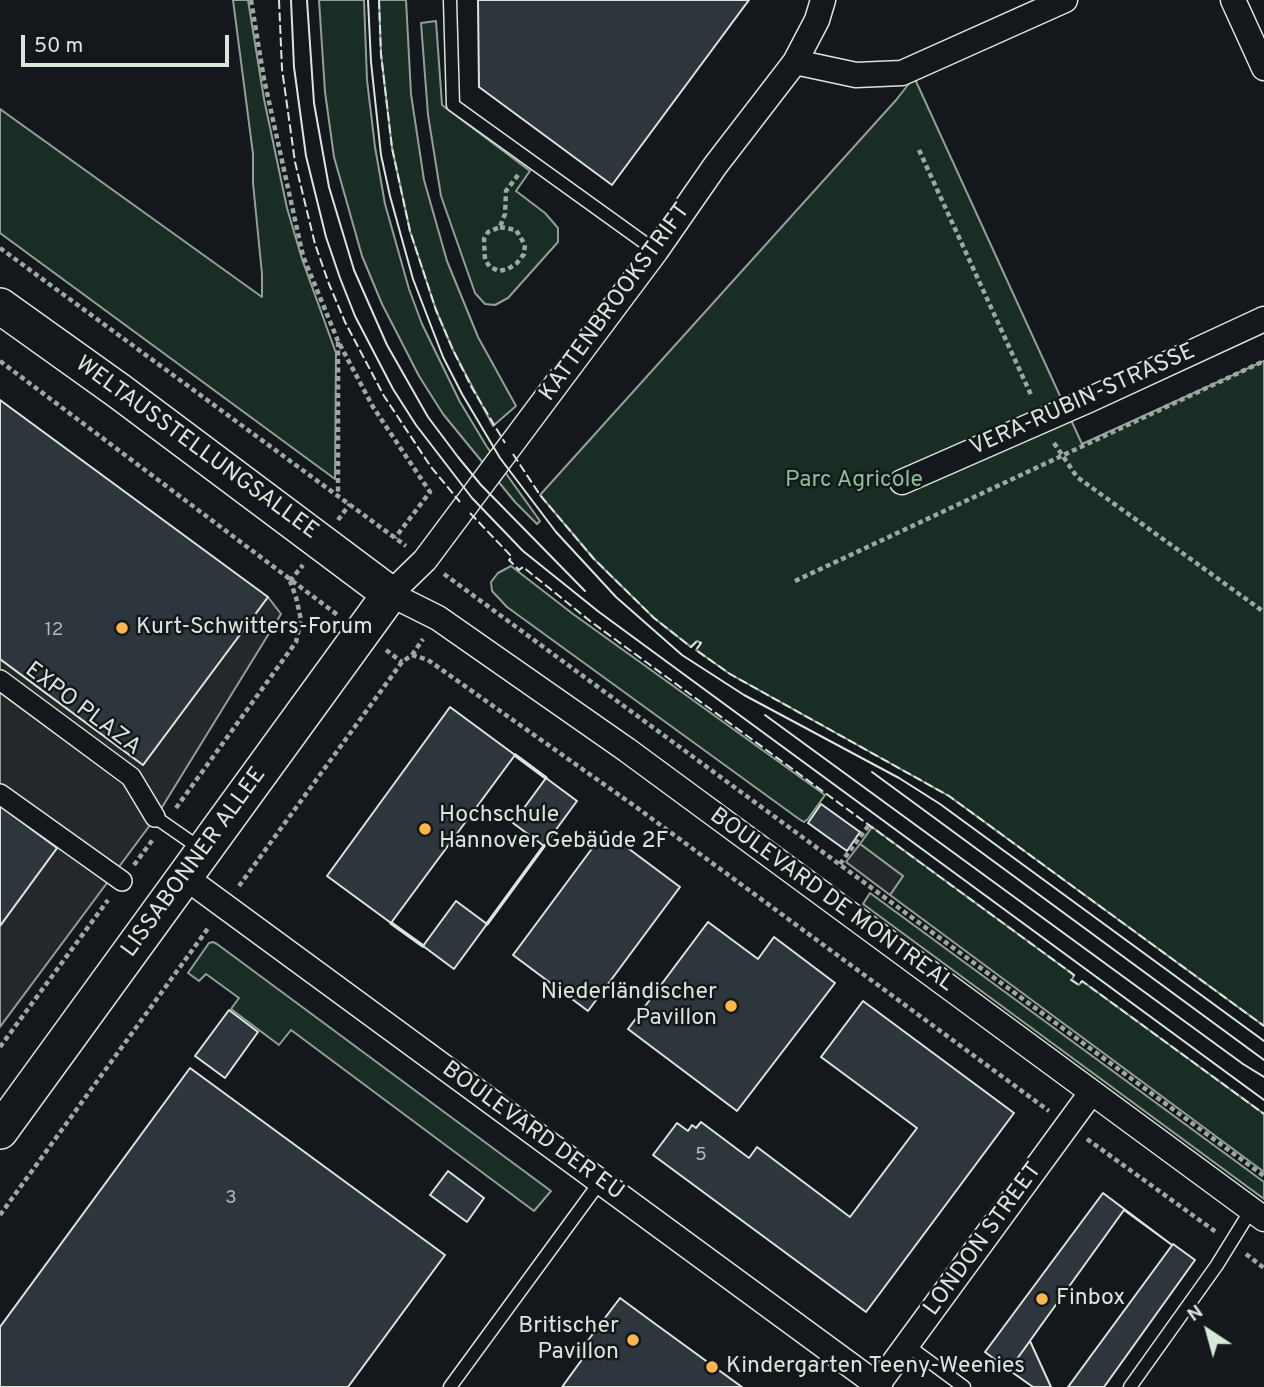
<!DOCTYPE html>
<html>
<head>
<meta charset="utf-8">
<style>
  body { margin:0 }
  #map { position:relative; width:1264px; height:1387px; overflow:hidden; background:#14181c; font-family:Overpass,sans-serif }
  canvas { display:block }
  .north { position:absolute; left:1173px; top:1296px; width:70px; height:70px; -webkit-text-stroke:5px #14181c; paint-order:stroke; rotate:324deg; font-size:19px; font-weight:700; line-height:28px; text-align:center; color:#d8e6dc }
  .north::after { content:''; display:block; margin:auto; width:24px; height:32px; background:#d8e6dc; clip-path:polygon(50% 0,100% 100%,50% 72%,0 100%) }
  .scale { position:absolute; left:21px; top:35px; width:208px; height:32px; box-sizing:border-box; border:4px solid #d8e6dc; border-top:0; padding-left:9px; font-size:21px; line-height:24px; white-space:nowrap; color:#d8e6dc; -webkit-text-stroke:5px #14181c; paint-order:stroke }
</style>
</head>
<body>
<div id="map">
<canvas width="1264" height="1387"></canvas>
<div class="north">N</div>
<div class="scale">50 m</div>
</div>
<script>
const c = document.querySelector('canvas').getContext('2d');
c.lineJoin = 'round';
function paint(path, color) { c.fillStyle = color; c.fill(path, 'evenodd'); }
const toPath = rows => new Path2D(rows.map(r => 'M' + r).join(''));
function stroke(path, color, width, dash) { c.strokeStyle = color; c.lineWidth = width; c.lineCap = dash ? 'butt' : 'round'; c.setLineDash(dash || []); c.stroke(path); }
function drawText(font, color, halo, rows, align = 'center') {
  c.font = font + ' Overpass,sans-serif'; c.lineWidth = 5; c.setLineDash([]); c.textBaseline = 'middle'; c.strokeStyle = halo; c.fillStyle = color; for (const [text, x, y, turn = 0] of rows) {
    c.save(); c.translate(x, y); c.rotate((+turn || 0) * Math.PI / 180); c.textAlign = isNaN(turn) ? turn : align; if (halo) c.strokeText(text, 0, 0); c.fillText(text, 0, 0); c.restore();
  }
}
const green = toPath([
  [233,0,248,0,264,99,287,208,302,259,336,353,335,479,0,233,0,109,262,297,262,274,253,183,253,154,233,0],
  [319,0,364,0,367,80,375,147,385,204,409,289,422,324,460,402,487,447,540,521,537,524,515,502,443,414,419,376,382,304,362,256,334,157,325,92,319,0],
  [379,0,406,0,411,94,424,180,447,261,478,337,516,406,493,426,453,350,436,310,410,231,392,148,381,54,379,0],
  [436,21,442,105,530,171,516,191,545,213,558,228,558,242,508,298,495,305,485,304,475,293,441,196,428,115,421,23,436,21],
  [914,77,1082,444,1264,361,1264,1026,949,796,730,674,696,650,701,643,697,641,691,647,654,618,594,559,540,495,897,99,914,77],
  [511,566,573,614,825,795,808,819,804,822,799,819,507,607,492,591,491,582,498,573,511,566],
  [872,827,1074,975,1072,980,1079,985,1082,981,1264,1114,1264,1172,890,895,903,876,860,844,872,827],
  [870,893,1264,1182,1264,1199,863,904,870,893],
  [213,942,217,944,551,1191,534,1211,291,1030,279,1045,231,1009,239,998,206,974,199,981,188,973,209,943,213,942]
]);
paint(green, '#1a2d24');
stroke(green, '#939e99', 2);
const parking = toPath([
  [268,597,281,614,156,817,0,1027,0,926,57,848,0,806,0,659,143,765,268,597],
  [860,844,903,876,890,895,846,862,860,844]
]);
paint(parking, '#24282b');
stroke(parking, '#939e99', 2);
const building = toPath([
  [478,0,749,0,612,185,479,87,478,0],
  [0,400,268,597,143,765,0,659,0,400],
  [450,707,515,755,391,923,327,876,450,707],
  [546,778,577,801,544,846,513,823,546,778],
  [821,804,860,832,847,851,808,823,821,804],
  [0,806,57,848,0,926,0,806],
  [605,831,680,887,588,1011,513,955,605,831],
  [456,901,487,924,454,969,423,946,456,901],
  [708,922,758,959,774,937,835,983,737,1111,628,1029,708,922],
  [863,1001,1014,1113,866,1312,653,1155,677,1123,688,1131,692,1125,696,1128,701,1122,749,1158,757,1147,850,1217,917,1128,821,1057,863,1001],
  [229,1010,258,1032,225,1078,195,1056,229,1010],
  [190,1068,445,1255,348,1387,0,1387,0,1327,190,1068],
  [448,1171,484,1198,467,1222,430,1195,448,1171],
  [1103,1193,1172,1245,1124,1210,1009,1370,985,1352,1103,1193],
  [1173,1244,1195,1260,1104,1387,1068,1387,1173,1244],
  [620,1298,654,1323,742,1387,562,1387,586,1354,580,1351,620,1298],
  [1030,1341,1051,1387,1033,1387,1009,1370,1030,1341]
]);
paint(building, '#2c363c');
stroke(building, '#d8e6dc', 2);
const service = toPath([
  [450,0,453,105,656,251],
  [155,817,201,849],
  [907,1345,964,1387],
  [450,1387,600,1182],
  [1130,1387,1217,1265,1251,1210]
]);
const pedestrian = toPath([
  [0,680,131,777,155,817],
  [0,794,122,881]
]);
const minor = toPath([
  [823,0,817,20,795,62,715,166,656,251,425,560,390,594,438,618,627,750,1264,1219],
  [1233,0,1264,68],
  [795,62,856,75,902,73,1065,0],
  [902,482,1089,400,1264,319],
  [185,877,880,1387],
  [876,1387,1091,1093]
]);
const secondary = toPath([
  [0,306,119,391,390,594,0,1131]
]);
stroke(service, '#d8e6dc', 15);
stroke(pedestrian, '#d8e6dc', 22);
stroke(minor, '#d8e6dc', 27);
stroke(secondary, '#d8e6dc', 38);
stroke(toPath([
  [251,0,264,79,303,256,338,341,373,407,430,492,395,538],
  [919,150,1032,397],
  [500,227,516,230,525,245,524,254,517,263,508,269,499,271,490,267,485,260,484,239,488,232,500,227,505,214,506,191,518,175],
  [0,248,406,546],
  [338,342,338,495],
  [0,361,339,616],
  [1054,443,1077,477,1264,612],
  [338,520,350,504],
  [444,574,1264,1176],
  [290,581,303,565],
  [795,581,1264,361],
  [386,650,402,662],
  [412,655,423,639],
  [176,808,296,642,301,620,296,597,290,581],
  [840,864,869,825],
  [134,865,154,838],
  [239,886,402,662,412,655,428,660,636,807,1049,1111],
  [0,1047,108,900],
  [1087,1139,1216,1232],
  [0,1215,209,927],
  [1246,1254,1264,1268]
]), '#9da8a2', 4.5, [5, 3.5]);
stroke(service, '#14181c', 12);
stroke(pedestrian, '#14181c', 19);
stroke(minor, '#14181c', 24);
stroke(secondary, '#14181c', 35);
stroke(toPath([
  [291,0,294,67,306,156,326,237,340,278,355,316,393,389,416,425,472,498,523,551,599,612,1264,1100],
  [307,0,314,103,329,187,354,270,387,345,428,417,458,457,481,485,585,591],
  [368,0,371,62,381,155,390,196,413,279,443,357,462,394,500,458,556,532,616,597,682,655,744,695,899,778,940,804,1264,1041],
  [765,715,1243,1064,1264,1077],
  [872,772,1264,1060]
]), '#d8e6dc', 2);
stroke(toPath([
  [279,0,282,69,295,162,315,244,329,284,345,322,384,396,431,467,460,502],
  [379,0,381,54,392,148,410,231,436,310,453,350,472,388,505,443],
  [513,454,540,495,594,559,654,618,691,647,697,641,701,643,696,650,730,674,949,796,1264,1026],
  [470,513,512,557,509,560,519,570,523,567,590,621,1074,975,1071,980,1079,985,1082,981,1264,1114]
]), '#d8e6dc', 2, [9, 3.5]);
stroke(toPath([
  [515,755,546,778],
  [391,923,423,946],
  [487,924,544,846]
]), '#d8e6dc', 3.5);
for (const [x, y, r, color] of [
  [122,628,7,"#ffb74d"],
  [425,829,7,"#ffb74d"],
  [731,1006,7,"#ffb74d"],
  [1042,1299,7,"#ffb74d"],
  [633,1340,7,"#ffb74d"],
  [712,1367,7,"#ffb74d"]
]) { const dot = new Path2D(); dot.arc(x, y, r, 0, 2 * Math.PI); c.fillStyle = color; c.fill(dot); stroke(dot, '#14181c', 2.5); }
drawText('19px', '#adbab4', null, [
  ["12",54,631],
  ["5",701,1156],
  ["3",231,1199]
]);
drawText('23px', '#d8e6dc', '#14181c', [
  ["KATTENBROOKSTRIFT",616,303,-54],
  ["VERA-RUBIN-STRASSE",1083,401,-24],
  ["WELTAUSSTELLUNGSALLEE",196,449,36],
  ["EXPO PLAZA",82,710,37],
  ["LISSABONNER ALLEE",195,863,-54],
  ["BOULEVARD DE MONTREAL",831,901,36],
  ["BOULEVARD DER EU",532,1132,36],
  ["LONDON STREET",984,1240,-54]
]);
drawText('23px', '#8ac095', '#14181c', [
  ["Parc Agricole",854,481]
]);
drawText('23px', '#d8e6dc', '#14181c', [
  ["Kurt-Schwitters-Forum",136,628],
  ["Hochschule",439,816],
  ["Hannover Gebäude 2F",439,842],
  ["Niederländischer",717,993,"right"],
  ["Pavillon",717,1019,"right"],
  ["Finbox",1056,1299],
  ["Britischer",619,1327,"right"],
  ["Pavillon",619,1353,"right"],
  ["Kindergarten Teeny-Weenies",726,1367]
], 'left');
</script>
</body>
</html>
